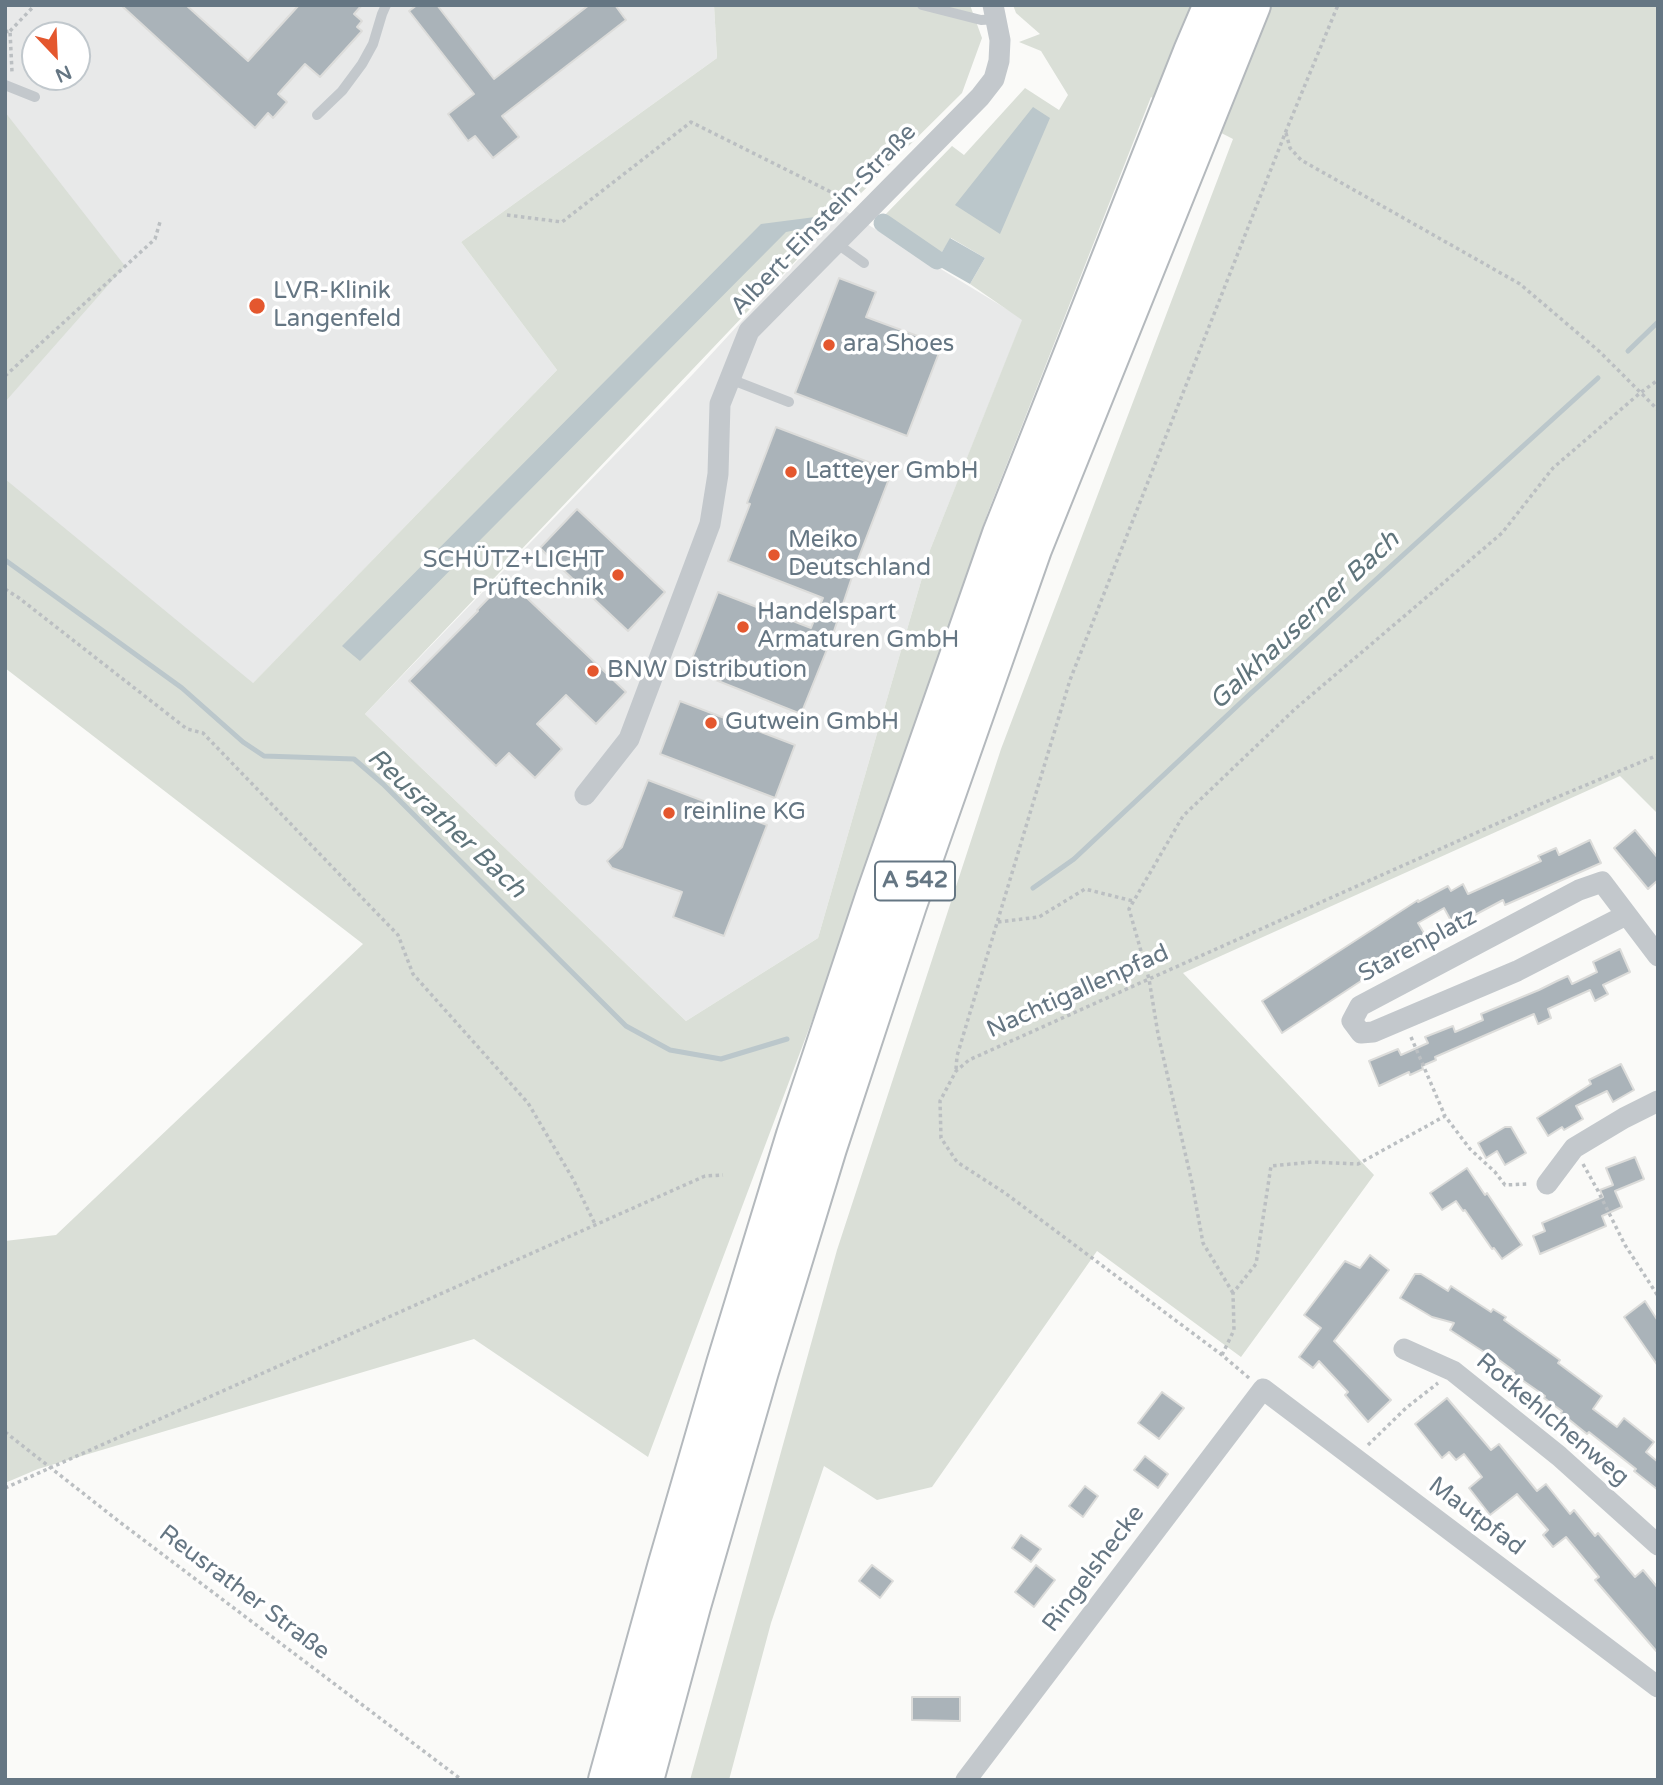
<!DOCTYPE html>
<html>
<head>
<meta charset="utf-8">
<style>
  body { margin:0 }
  #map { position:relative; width:1663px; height:1785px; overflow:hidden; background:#fafaf8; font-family:"Varela Round",sans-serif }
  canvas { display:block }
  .frame { position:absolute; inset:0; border:7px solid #657683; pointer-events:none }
  .north { position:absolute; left:21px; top:21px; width:70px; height:70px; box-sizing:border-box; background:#fff; border:2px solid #c1c8cd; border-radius:50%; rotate:157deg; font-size:19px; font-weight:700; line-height:28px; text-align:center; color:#657683 }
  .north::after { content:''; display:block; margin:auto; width:24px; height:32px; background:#e4572e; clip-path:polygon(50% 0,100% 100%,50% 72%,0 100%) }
</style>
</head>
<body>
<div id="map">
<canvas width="1663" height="1785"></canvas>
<div class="frame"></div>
<div class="north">N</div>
</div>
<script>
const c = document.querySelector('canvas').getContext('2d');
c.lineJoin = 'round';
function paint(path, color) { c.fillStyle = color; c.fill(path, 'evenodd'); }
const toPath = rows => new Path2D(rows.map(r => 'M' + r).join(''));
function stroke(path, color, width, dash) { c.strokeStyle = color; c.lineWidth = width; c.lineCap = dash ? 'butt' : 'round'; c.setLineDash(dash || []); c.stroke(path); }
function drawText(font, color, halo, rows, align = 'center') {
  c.font = font + ' "Varela Round",sans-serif'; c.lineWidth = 7; c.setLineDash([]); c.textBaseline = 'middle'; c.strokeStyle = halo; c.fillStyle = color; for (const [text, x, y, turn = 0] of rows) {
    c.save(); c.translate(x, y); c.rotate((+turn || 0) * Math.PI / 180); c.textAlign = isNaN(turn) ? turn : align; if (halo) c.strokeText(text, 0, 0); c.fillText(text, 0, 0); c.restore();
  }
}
paint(toPath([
  [5,5,714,5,717,58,461,242,557,370,226,711,5,545],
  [35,35,77,35,77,77,35,77],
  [844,210,1023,319,930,550,818,938,686,1021,365,714,693,374]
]), '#e8e9e9');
paint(toPath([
  [714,5,970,5,982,38,962,93,844,210,365,714,686,1021,818,938,930,550,1022,320,970,284,985,258,951,238,940,255,884,216,952,146,964,155,1025,88,1059,110,1068,95,1041,51,1019,42,1040,34,1016,13,1013,5,1658,5,1658,814,1620,776,1183,973,1374,1175,1241,1357,1097,1251,932,1487,877,1500,824,1466,771,1623,729,1780,690,1780,837,1250,1001,749,1233,139,1151,97,988,512,819,1002,648,1457,474,1339,38,1469,5,1483,5,1241,56,1235,363,944,5,668,5,479,253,683,557,370,461,242,717,58],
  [5,112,125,266,5,402]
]), '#dadfd7');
paint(toPath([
  [1033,107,1050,118,1000,234,955,205],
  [823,216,817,226,786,232,360,661,342,646,761,224],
  [950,238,985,258,970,284,935,264]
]), '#bbc7cb');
stroke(toPath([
  [1628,351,1658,322],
  [5,560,182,688,243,742,264,756,354,759,383,784,626,1026,670,1050,721,1059,787,1039],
  [1033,888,1074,859,1249,695,1598,378]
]), '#bbc7cb', 5);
stroke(toPath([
  [883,223,937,260]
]), '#bbc7cb', 19);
const building = toPath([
  [121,5,186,5,248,61,299,5,362,5,354,14,362,21,357,27,362,31,320,77,305,64,278,94,287,102,273,118,268,113,255,128,121,5],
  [417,5,437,5,494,79,589,5,615,5,626,20,502,116,519,137,493,158,475,136,468,141,448,114,474,94,409,11,417,5],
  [839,278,876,292,866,317,942,345,907,436,795,393,839,278],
  [776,427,892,471,857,562,832,637,801,714,688,669,718,592,811,628,823,598,728,561,750,504,747,503,776,427],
  [577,509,665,592,628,631,540,548,577,509],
  [507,579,626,692,596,724,566,695,537,724,562,749,535,778,509,753,496,766,409,681,478,611,477,610,507,579],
  [680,701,795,745,775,798,660,754,680,701],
  [648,780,767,825,724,936,673,917,682,892,612,868,607,861,622,847,648,780],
  [1635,830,1658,858,1658,880,1648,889,1614,848,1635,830],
  [1590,840,1601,863,1505,905,1503,900,1454,926,1444,908,1418,923,1428,940,1364,979,1282,1033,1262,1001,1418,900,1418,902,1448,886,1451,891,1463,884,1468,894,1541,861,1538,856,1556,848,1559,855,1590,840],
  [1620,949,1630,972,1603,985,1608,994,1595,1001,1590,990,1548,1009,1551,1018,1538,1024,1534,1014,1435,1057,1436,1060,1422,1066,1423,1069,1410,1075,1409,1072,1379,1086,1369,1061,1398,1049,1401,1055,1428,1043,1425,1037,1453,1026,1455,1032,1483,1020,1481,1014,1539,990,1557,981,1568,976,1572,984,1597,972,1593,962,1620,949],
  [1621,1064,1634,1090,1613,1102,1607,1091,1576,1106,1583,1119,1564,1130,1562,1127,1548,1136,1537,1118,1591,1084,1589,1080,1621,1064],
  [1505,1127,1511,1127,1526,1153,1505,1165,1497,1151,1486,1158,1478,1143,1505,1127],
  [1635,1157,1644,1179,1615,1191,1622,1207,1602,1216,1606,1226,1540,1254,1533,1236,1545,1231,1542,1223,1603,1197,1600,1190,1613,1185,1606,1168,1635,1157],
  [1467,1168,1485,1195,1487,1193,1522,1245,1502,1259,1494,1248,1492,1249,1465,1210,1463,1211,1456,1201,1442,1210,1430,1193,1467,1168],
  [1370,1255,1389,1270,1334,1341,1391,1400,1368,1422,1345,1395,1348,1392,1319,1361,1313,1368,1299,1357,1321,1328,1304,1315,1345,1261,1360,1268,1370,1255],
  [1415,1274,1421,1274,1448,1291,1451,1286,1491,1312,1493,1309,1506,1317,1504,1320,1560,1360,1558,1363,1602,1396,1593,1409,1617,1427,1624,1418,1654,1442,1646,1452,1658,1462,1658,1490,1634,1471,1636,1469,1589,1432,1587,1434,1561,1413,1562,1411,1544,1398,1545,1396,1512,1373,1514,1371,1491,1354,1490,1356,1450,1330,1454,1323,1432,1317,1400,1298,1415,1274],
  [1645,1301,1658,1321,1658,1366,1624,1317,1645,1301],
  [1162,1392,1184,1408,1159,1439,1138,1423,1162,1392],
  [1447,1398,1491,1450,1499,1444,1537,1491,1546,1484,1570,1514,1574,1510,1595,1536,1598,1533,1635,1577,1643,1570,1658,1588,1658,1653,1595,1580,1599,1577,1566,1537,1553,1547,1543,1535,1548,1530,1517,1494,1490,1515,1469,1488,1482,1477,1464,1454,1456,1460,1449,1452,1442,1458,1415,1424,1447,1398],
  [1145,1456,1168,1474,1158,1488,1134,1470,1145,1456],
  [1085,1486,1098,1496,1083,1517,1069,1506,1085,1486],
  [1021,1535,1041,1549,1031,1562,1012,1548,1021,1535],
  [872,1565,893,1581,880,1598,859,1581,872,1565],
  [1036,1565,1055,1580,1034,1607,1015,1592,1036,1565],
  [912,1697,960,1697,960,1721,912,1720,912,1697]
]);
paint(building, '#aab3b9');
stroke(building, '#dcdcda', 2);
const highway = toPath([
  [608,1780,667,1567,726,1364,796,1135,876,894,1002,534,1193,52,1213,5],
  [644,1780,691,1606,759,1371,827,1148,907,905,1032,549,1251,5]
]);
stroke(highway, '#b4b9bd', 42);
stroke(toPath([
  [10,31,35,5],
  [5,32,10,31,12,72],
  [1286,133,1290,148,1301,160,1520,284,1600,352,1658,410],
  [507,215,562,222,691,122,849,201],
  [5,376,155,239,160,222],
  [5,589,19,598,187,729,203,733,398,935,413,974,528,1103,573,1179,595,1224],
  [998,922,1039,917,1085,889,1133,901],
  [1411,1037,1445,1116],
  [956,1069,957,1056,1070,680,1286,131,1338,5],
  [1583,1164,1597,1189,1625,1245,1658,1296],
  [1233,1293,1203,1243,1192,1183,1158,1034,1149,979,1129,909,1183,816,1295,709,1502,533,1553,468,1640,393,1658,380],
  [1222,1355,1234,1330,1233,1293,1256,1264,1271,1166,1312,1162,1358,1164,1445,1116,1470,1149,1495,1172,1505,1185,1527,1184],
  [1249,1378,1222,1355,1005,1193,957,1162,941,1138,940,1101,956,1071,969,1060,1149,979,1543,803,1658,755],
  [5,1432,121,1523,462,1780],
  [1368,1445,1406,1408,1438,1383],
  [5,1488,705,1176,723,1175]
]), '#bbbfc2', 3.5, [3.5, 3.5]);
stroke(toPath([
  [922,5,981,20,997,19],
  [5,85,35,97],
  [317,115,342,91,362,64,373,44,382,14,386,5],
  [836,243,864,263],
  [730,379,789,402]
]), '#c3c8cc', 10);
stroke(toPath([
  [585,795,629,739,710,524,718,474,720,404,749,331,980,97,994,79,999,61,1000,40,993,5],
  [1626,915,1517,971,1373,1032,1361,1033,1352,1021,1360,1006,1579,890,1602,882,1658,956],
  [1547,1184,1574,1148,1624,1118,1658,1101],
  [1404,1349,1453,1371,1559,1456,1658,1545],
  [966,1780,1263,1389,1658,1687]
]), '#c3c8cc', 21);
stroke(highway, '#fff', 38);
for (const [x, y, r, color] of [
  [257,306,9,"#e4572e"],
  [829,345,7,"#e4572e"],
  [791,472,7,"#e4572e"],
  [774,555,7,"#e4572e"],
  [618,575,7,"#e4572e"],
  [743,627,7,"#e4572e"],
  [593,671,7,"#e4572e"],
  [711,723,7,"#e4572e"],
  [669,813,7,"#e4572e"]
]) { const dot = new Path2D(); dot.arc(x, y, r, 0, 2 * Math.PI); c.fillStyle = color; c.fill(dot); stroke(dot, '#fff', 2.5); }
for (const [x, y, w] of [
  [915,881,80]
]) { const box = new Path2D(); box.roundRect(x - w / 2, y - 19.5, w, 39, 5); c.fillStyle = '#fff'; c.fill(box); stroke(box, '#657683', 2); }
drawText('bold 23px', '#657683', null, [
  ["A 542",915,881]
]);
drawText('24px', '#657683', '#fff', [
  ["Albert-Einstein-Straße",824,220,-46],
  ["Starenplatz",1418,946,-28],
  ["Nachtigallenpfad",1078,992,-24],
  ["Rotkehlchenweg",1552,1420,40],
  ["Mautpfad",1476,1517,37],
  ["Ringelshecke",1094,1569,-53],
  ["Reusrather Straße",244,1593,37]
]);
drawText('24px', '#657683', '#fff', [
  ["LVR-Klinik",273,292],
  ["Langenfeld",273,320],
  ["ara Shoes",843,345],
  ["Latteyer GmbH",805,472],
  ["Meiko",788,541],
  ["Deutschland",788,569],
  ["SCHÜTZ+LICHT",604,561,"right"],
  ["Prüftechnik",604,589,"right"],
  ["Handelspart",757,613],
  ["Armaturen GmbH",757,641],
  ["BNW Distribution",607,671],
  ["Gutwein GmbH",725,723],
  ["reinline KG",683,813]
], 'left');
drawText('italic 26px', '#60757c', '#fff', [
  ["Galkhauserner Bach",1305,621,-43],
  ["Reusrather Bach",446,824,43]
]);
</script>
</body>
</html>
